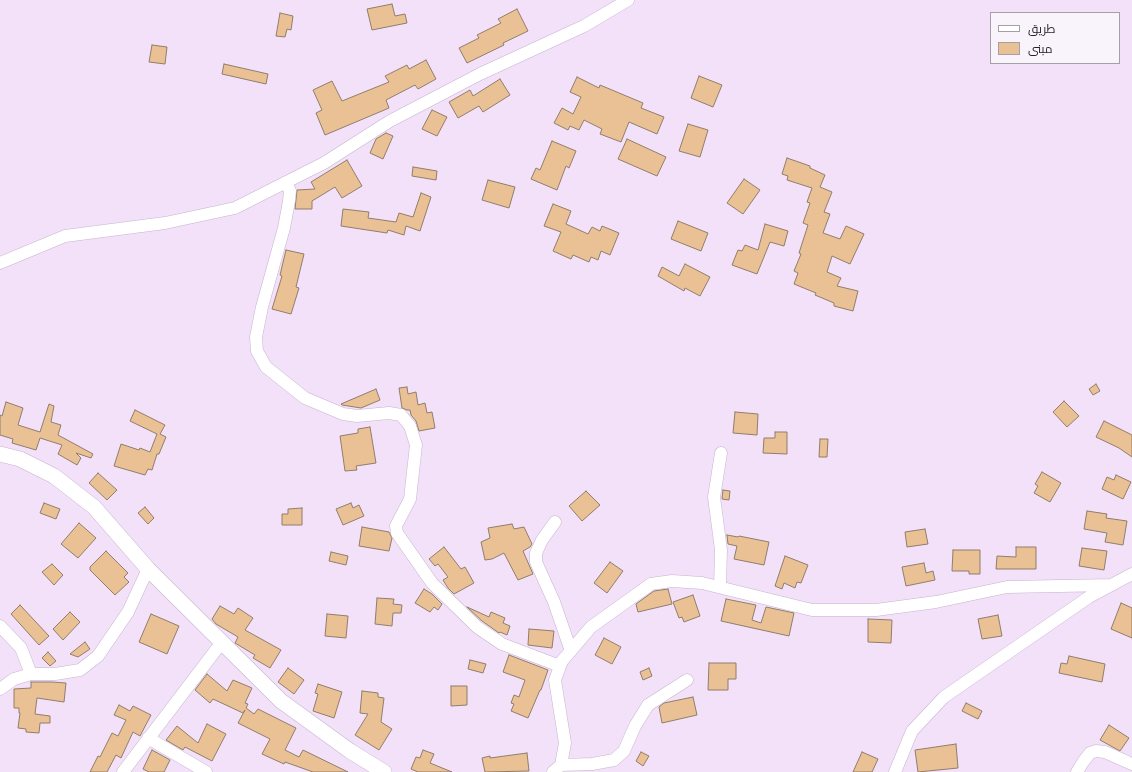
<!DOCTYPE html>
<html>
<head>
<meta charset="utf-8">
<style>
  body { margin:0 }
  #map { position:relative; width:1132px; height:772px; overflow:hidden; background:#f2e1f9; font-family:"Fira Sans",Cairo,sans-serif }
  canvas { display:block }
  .legend { position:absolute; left:990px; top:12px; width:130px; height:52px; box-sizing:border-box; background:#f9f3fc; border:1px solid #a59fa8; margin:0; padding:5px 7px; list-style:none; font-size:12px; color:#28222b }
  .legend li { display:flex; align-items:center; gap:8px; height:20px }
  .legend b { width:20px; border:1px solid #a59fa8 }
</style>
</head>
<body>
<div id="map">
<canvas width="1132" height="772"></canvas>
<ul class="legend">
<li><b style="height:5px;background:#fff"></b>طريق</li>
<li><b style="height:11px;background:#eac195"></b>مبنى</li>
</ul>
</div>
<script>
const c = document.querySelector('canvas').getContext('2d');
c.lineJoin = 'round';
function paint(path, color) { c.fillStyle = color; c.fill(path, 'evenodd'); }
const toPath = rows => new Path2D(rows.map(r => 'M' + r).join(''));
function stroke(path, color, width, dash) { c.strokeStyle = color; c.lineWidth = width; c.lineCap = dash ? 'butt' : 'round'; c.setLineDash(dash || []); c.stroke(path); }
const building = toPath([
  [392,4,395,16,405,14,407,23,372,30,367,9,392,4],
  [517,9,528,31,503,43,504,45,467,63,459,48,479,38,477,35,501,23,498,19,517,9],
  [280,13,293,16,291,30,287,29,285,37,276,36,280,13],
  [152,45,167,47,165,64,149,62,152,45],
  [426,60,436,79,418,89,415,85,386,100,389,108,325,135,316,113,322,110,313,90,332,81,342,101,389,82,385,76,407,65,409,69,426,60],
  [224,64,268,74,266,84,222,74,224,64],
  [699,76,722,85,713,107,691,98,699,76],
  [577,77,599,88,600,85,643,103,641,108,664,117,657,134,629,122,621,142,600,134,602,129,584,120,579,130,570,126,568,130,554,123,562,108,573,114,581,97,570,92,577,77],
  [500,79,510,95,483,112,479,106,458,118,449,102,470,90,473,96,500,79],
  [432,110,447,117,437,136,422,129,432,110],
  [688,124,708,130,700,157,679,151,688,124],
  [386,133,393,136,383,159,370,153,376,139,386,133],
  [627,139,666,157,657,176,618,159,627,139],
  [552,141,576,151,569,168,566,166,557,190,531,179,536,168,540,170,552,141],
  [787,158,810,166,810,168,825,175,820,187,832,192,824,212,830,214,823,233,840,239,846,226,864,234,850,264,832,256,827,272,841,278,837,286,858,291,853,311,834,306,834,303,815,295,816,293,794,284,798,273,794,271,801,254,799,253,808,225,803,223,810,203,807,202,812,188,787,180,788,176,782,174,787,158],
  [347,160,362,186,342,198,335,187,312,201,312,209,295,209,297,190,315,189,311,182,347,160],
  [413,167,437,171,436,180,412,176,413,167],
  [744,179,760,190,743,214,727,203,744,179],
  [488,180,515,187,509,208,482,200,488,180],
  [421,193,431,197,420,231,406,226,404,235,388,230,387,233,341,226,343,209,369,212,368,218,396,222,399,213,413,217,421,193],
  [553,204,571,211,566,224,588,234,592,227,600,231,602,226,619,233,610,255,601,251,598,260,591,257,589,262,573,255,571,259,553,251,561,232,544,226,553,204],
  [678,221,708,233,701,251,671,239,678,221],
  [765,224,788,231,784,246,770,242,757,274,732,265,738,250,742,251,745,245,758,250,765,224],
  [286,250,304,254,296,287,299,288,291,314,272,309,282,276,280,275,286,250],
  [685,264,710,277,700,296,685,288,684,291,658,276,662,267,679,276,685,264],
  [1096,384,1100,391,1093,395,1089,389,1096,384],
  [407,387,408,394,416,392,418,405,425,403,427,413,432,412,435,428,419,431,416,421,411,415,410,410,407,410,402,408,399,388,407,387],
  [376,389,380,400,361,408,342,405,341,404,376,389],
  [1064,401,1079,416,1067,427,1053,412,1064,401],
  [6,402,23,408,18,425,40,432,49,404,54,406,51,422,61,425,58,435,93,454,91,458,76,453,81,458,77,465,58,454,62,445,40,438,36,450,12,443,13,439,0,435,0,415,2,416,6,402],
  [135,410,165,425,160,434,166,437,159,454,157,454,152,470,148,469,145,475,114,466,121,444,139,450,140,448,150,452,157,434,130,421,135,410],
  [735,412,758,414,757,435,733,433,735,412],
  [1104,421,1132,435,1132,457,1119,448,1096,437,1104,421],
  [370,427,376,463,356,466,357,470,345,471,340,436,358,433,358,429,370,427],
  [775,432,787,432,787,454,763,453,764,438,775,438,775,432],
  [820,439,828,439,827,457,819,457,820,439],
  [1042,472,1061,483,1050,502,1034,493,1038,486,1035,484,1042,472],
  [98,473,117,490,107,500,89,483,98,473],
  [1116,475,1131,482,1123,499,1102,489,1107,477,1114,480,1116,475],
  [723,490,730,491,729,500,722,499,723,490],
  [586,491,600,505,582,521,569,506,586,491],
  [44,503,60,509,56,519,40,513,44,503],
  [351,503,353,508,359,505,364,516,343,525,336,509,351,503],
  [145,507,154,518,148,524,138,513,145,507],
  [302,508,302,525,282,525,282,514,288,514,288,509,302,508],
  [1087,511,1107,514,1106,518,1127,521,1123,545,1105,542,1107,533,1084,529,1087,511],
  [79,523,96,538,78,558,61,544,79,523],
  [512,524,514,529,524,527,532,544,530,547,523,551,533,574,518,580,504,553,492,559,485,560,481,542,490,538,488,528,512,524],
  [362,527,389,532,392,538,389,551,359,546,362,527],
  [925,529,928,544,907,547,905,532,925,529],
  [727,535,738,537,739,536,769,542,764,565,734,559,737,546,728,544,727,535],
  [444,547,461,569,465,567,474,583,454,594,448,588,443,580,448,577,438,564,435,566,429,559,444,547],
  [1016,547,1036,547,1036,569,996,569,997,556,1016,557,1016,547],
  [1082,548,1107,551,1104,570,1079,566,1082,548],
  [953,550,980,550,980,574,969,574,969,571,952,571,953,550],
  [106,551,128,573,124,577,129,582,115,595,90,570,90,567,106,551],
  [331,552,348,556,346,565,329,561,331,552],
  [785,556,808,565,801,583,797,582,795,588,784,583,782,589,775,586,785,556],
  [610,562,623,571,607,593,594,583,610,562],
  [924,563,926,573,933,571,935,580,906,586,902,567,924,563],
  [52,564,63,575,54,585,42,572,52,564],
  [424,589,432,594,442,604,438,610,434,607,430,612,415,603,424,589],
  [668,589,672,604,638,612,636,604,654,591,668,589],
  [693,595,700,616,684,622,682,617,679,618,673,602,693,595],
  [377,598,394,599,393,604,402,605,401,613,393,613,392,626,375,624,377,598],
  [726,599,756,605,752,620,761,623,766,607,794,613,789,636,721,621,726,599],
  [1121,603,1132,608,1132,638,1111,629,1121,603],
  [20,605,49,636,39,645,11,614,20,605],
  [220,606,234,614,238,608,253,618,245,630,281,650,270,668,253,658,255,655,235,643,238,637,216,624,212,619,220,606],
  [467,607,489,617,491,612,505,618,503,623,510,626,507,635,500,632,499,633,482,621,467,607],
  [70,612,80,622,63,640,53,629,70,612],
  [151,614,179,626,167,654,139,642,151,614],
  [327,614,348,616,346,638,325,636,327,614],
  [998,615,1002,636,982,639,978,619,998,615],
  [868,619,892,620,891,643,868,642,868,619],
  [529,629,554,631,552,648,528,645,529,629],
  [604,638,621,647,612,664,595,655,604,638],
  [85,642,90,649,78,657,70,654,85,642],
  [48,652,56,661,50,666,42,658,48,652],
  [509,655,548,670,541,690,540,690,528,718,511,711,514,704,511,703,514,695,519,697,525,680,503,672,509,655],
  [1069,656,1105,664,1102,682,1059,673,1061,663,1067,664,1069,656],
  [470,660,486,664,483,673,468,669,470,660],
  [709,663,736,663,736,679,728,679,728,690,708,690,709,663],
  [288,668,304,680,294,694,278,682,288,668],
  [649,668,652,676,643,680,640,672,649,668],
  [207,674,227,691,233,680,252,688,245,703,248,704,246,708,254,714,258,709,296,728,285,750,299,757,303,750,348,772,313,772,285,762,284,764,262,754,270,739,238,723,245,710,243,713,213,699,210,703,195,690,207,674],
  [31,682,52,682,66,683,64,702,37,698,35,714,50,716,50,723,40,723,39,733,26,732,26,729,18,728,20,713,19,713,19,708,14,708,14,689,31,688,31,682],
  [318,684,342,692,334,718,313,711,318,694,315,693,318,684],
  [451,686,467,686,467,705,451,706,451,686],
  [362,691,378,693,378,697,384,698,381,722,392,729,379,750,355,735,368,714,360,713,362,691],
  [693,697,697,715,662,723,659,707,664,703,693,697],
  [966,703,982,711,978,719,962,711,966,703],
  [119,705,130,711,133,706,151,715,140,736,133,732,121,758,116,755,107,772,90,772,98,756,100,757,112,733,118,736,126,720,114,715,119,705],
  [207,724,226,734,212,761,185,747,183,750,166,740,177,726,198,743,207,724],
  [1109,725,1129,738,1120,751,1100,740,1109,725],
  [956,744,958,768,918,772,915,750,956,744],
  [152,750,170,760,164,772,149,772,143,769,152,750],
  [423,750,434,754,430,763,452,772,418,772,411,769,416,757,420,758,423,750],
  [641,752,649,756,643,766,636,761,641,752],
  [862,752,878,759,872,772,853,772,862,752],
  [527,753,529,771,485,772,482,758,490,756,490,758,527,753]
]);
paint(building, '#eac195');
stroke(building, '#907d6b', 1);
const minor = toPath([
  [286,182,290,191,289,201,284,228,262,307,256,337,257,351,266,367,305,398,343,414,357,416,389,413,401,415,410,426,416,445,410,499,396,526,397,533,432,583,477,627,502,644,560,666],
  [0,263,65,236,165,223,235,208,324,163,390,121,480,74,584,26,628,0],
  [555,522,542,540,536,553,536,562,554,602,571,651],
  [720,587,721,550,714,497,721,453],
  [0,626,21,648,31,674],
  [0,689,14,679,31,674,55,674,80,670,98,656,128,612,148,569],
  [148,738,206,772],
  [561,765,592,764,614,760,624,751,635,726,648,705,687,680],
  [123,772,222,642],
  [553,772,561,765,565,743,555,680,562,661,591,627,651,584,672,581,702,583,812,610,876,610,936,602,1007,587,1112,585],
  [895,772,912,731,944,697,1089,597,1132,574],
  [1077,772,1083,762,1090,753,1096,751,1105,752,1132,764]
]);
const major = toPath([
  [0,454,20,459,54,476,94,507,148,569,281,701,350,751,384,772]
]);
stroke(minor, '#c4b5cb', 13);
stroke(major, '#c4b5cb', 16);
stroke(minor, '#fff', 12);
stroke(major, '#fff', 15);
</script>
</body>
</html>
